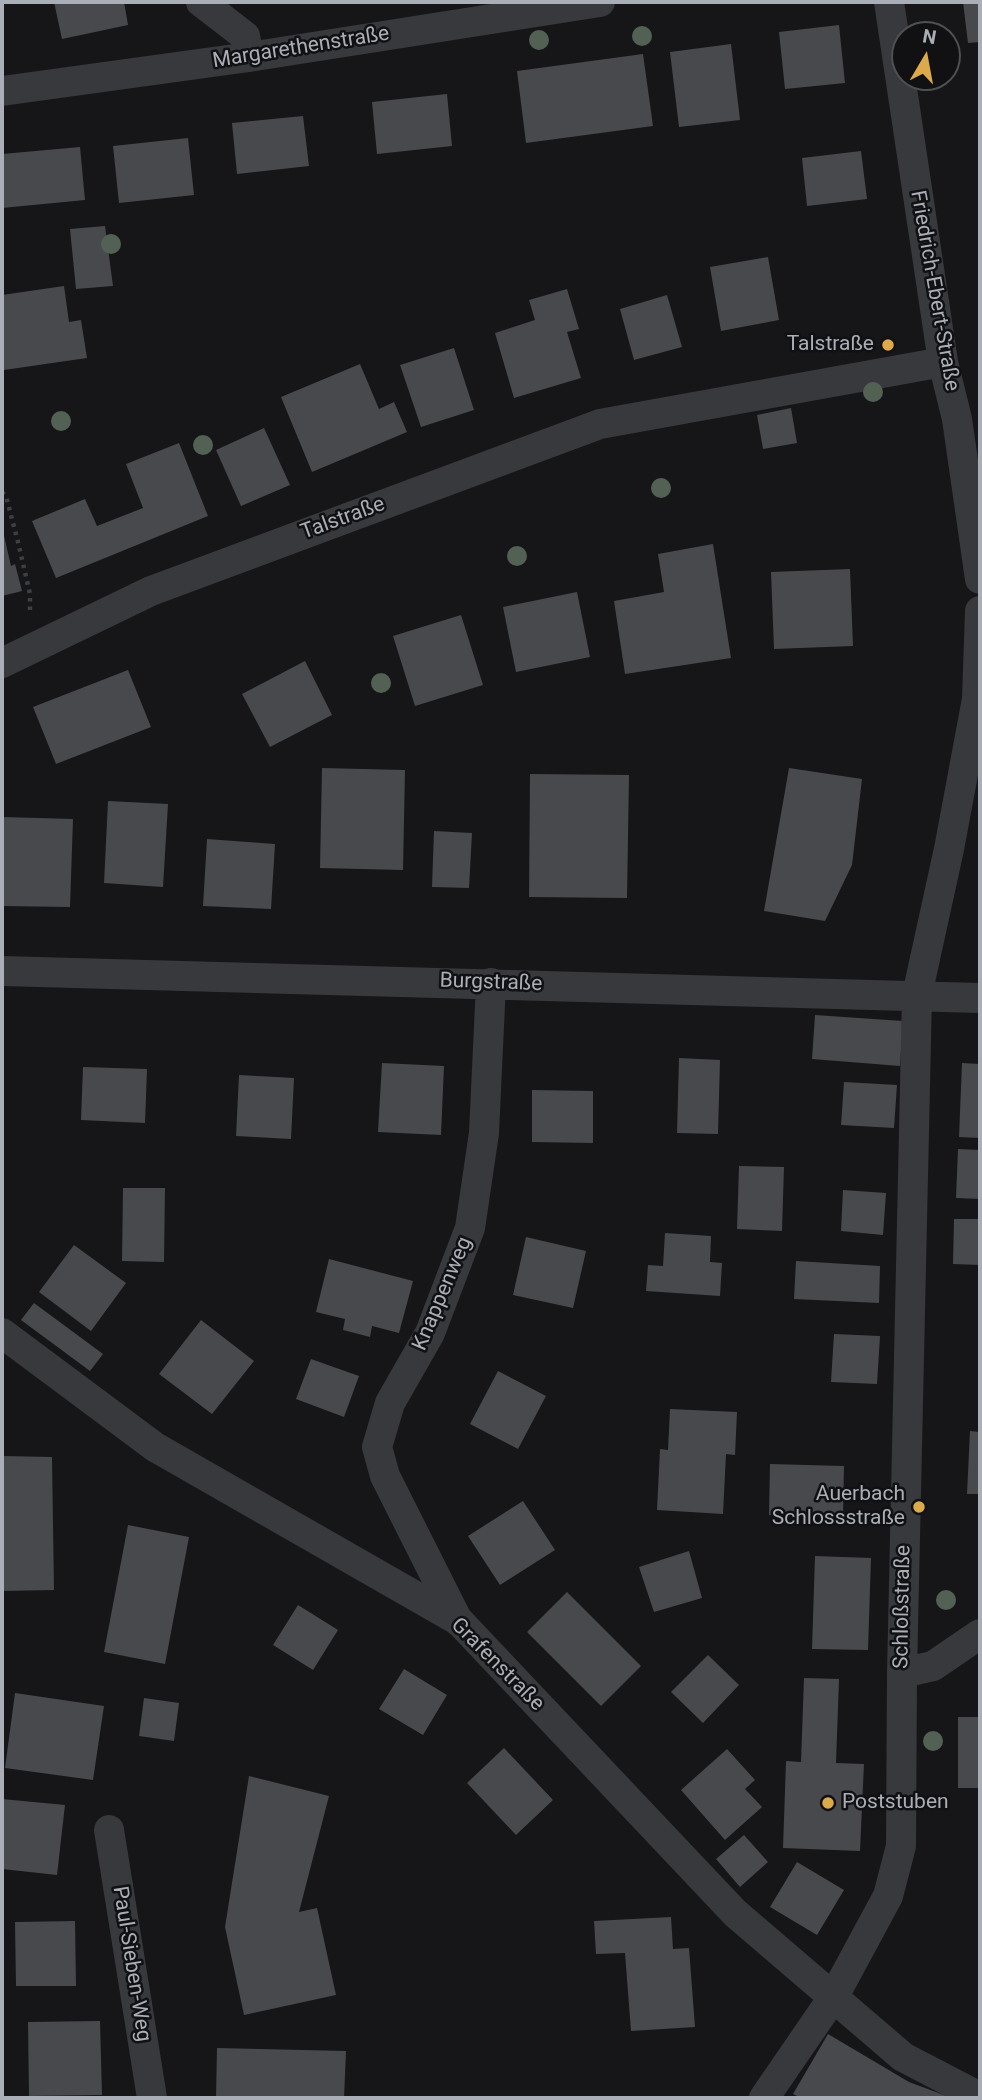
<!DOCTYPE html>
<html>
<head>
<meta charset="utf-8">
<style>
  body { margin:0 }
  #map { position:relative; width:982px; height:2100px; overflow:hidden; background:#161618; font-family:Roboto,sans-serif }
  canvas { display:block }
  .frame { position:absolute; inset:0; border:4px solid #aaaeb6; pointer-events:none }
  .north { position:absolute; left:891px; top:21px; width:70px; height:70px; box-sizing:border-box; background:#111113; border:2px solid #4e5054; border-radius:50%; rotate:10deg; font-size:19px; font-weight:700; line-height:28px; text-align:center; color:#aaaeb6 }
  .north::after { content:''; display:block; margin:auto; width:24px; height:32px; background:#dcaa4a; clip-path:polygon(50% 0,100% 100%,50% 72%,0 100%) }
</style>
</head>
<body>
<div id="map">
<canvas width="982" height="2100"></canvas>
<div class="frame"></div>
<div class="north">N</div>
</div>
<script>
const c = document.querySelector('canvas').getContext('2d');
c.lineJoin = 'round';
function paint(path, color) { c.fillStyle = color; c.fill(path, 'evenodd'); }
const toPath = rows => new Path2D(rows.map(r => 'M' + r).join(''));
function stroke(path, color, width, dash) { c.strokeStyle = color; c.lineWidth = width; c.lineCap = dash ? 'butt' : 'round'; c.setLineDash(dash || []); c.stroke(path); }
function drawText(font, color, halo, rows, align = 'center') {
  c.font = font + ' Roboto,sans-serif'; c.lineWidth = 5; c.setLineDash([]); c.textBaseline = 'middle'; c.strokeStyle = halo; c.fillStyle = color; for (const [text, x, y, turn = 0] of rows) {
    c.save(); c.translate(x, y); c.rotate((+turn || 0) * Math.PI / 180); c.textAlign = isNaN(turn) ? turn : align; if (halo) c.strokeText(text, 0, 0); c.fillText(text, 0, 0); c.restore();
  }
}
paint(toPath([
  [54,2,124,2,128,25,62,39],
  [963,2,980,2,980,42,968,43],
  [839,25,845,83,785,89,779,32],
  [731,44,740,120,679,127,670,52],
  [643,54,653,126,526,143,517,71],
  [447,94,452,146,377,154,372,102],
  [303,116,309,166,237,174,232,123],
  [188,138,194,195,119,203,113,146],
  [80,147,85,200,2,208,2,154],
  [861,151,867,199,807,206,802,158],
  [105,226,113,286,76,289,70,229],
  [768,257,779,320,721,331,710,267],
  [64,286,69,322,81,320,87,358,4,370,2,295],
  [567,289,579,329,567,332,581,378,514,398,495,333,535,320,529,300],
  [667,295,682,347,634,360,620,309],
  [454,348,474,410,421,427,400,365],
  [360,364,379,409,394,402,407,432,312,472,281,397],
  [791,408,797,443,763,449,757,415],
  [264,428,290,485,241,506,216,450],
  [179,443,208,516,56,578,32,521,85,499,97,526,143,508,126,464],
  [2,527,11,566,15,564,22,591,2,596],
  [713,544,731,658,625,674,614,601,664,592,658,554],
  [850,569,853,646,774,649,771,572],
  [577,592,590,657,516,672,503,607],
  [461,615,483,685,415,706,393,636],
  [305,661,332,715,270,747,242,694],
  [128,670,151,727,56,764,33,707],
  [322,768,405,770,403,870,320,868],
  [789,768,862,779,852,865,825,921,764,911],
  [530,774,629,775,627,898,529,897],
  [108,801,168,804,163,887,104,883],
  [2,817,73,819,70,907,2,906],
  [434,831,472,833,469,888,432,887],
  [207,839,275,844,271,909,203,906],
  [815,1015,903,1021,900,1066,812,1059],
  [679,1058,720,1060,718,1134,677,1133],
  [382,1063,444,1066,441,1135,378,1132],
  [962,1063,980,1064,980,1138,959,1137],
  [83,1067,147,1069,145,1123,81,1120],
  [239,1075,294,1078,291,1139,236,1136],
  [844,1082,897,1085,894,1128,841,1125],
  [532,1090,593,1091,593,1143,532,1142],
  [958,1149,980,1150,980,1199,956,1198],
  [739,1166,784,1167,782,1231,737,1229],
  [123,1188,165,1188,164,1262,122,1261],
  [843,1190,886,1193,883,1235,841,1231],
  [954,1219,980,1219,980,1265,953,1264],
  [665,1233,711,1236,710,1262,722,1263,720,1296,646,1291,648,1265,663,1266],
  [526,1237,586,1251,573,1308,513,1295],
  [74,1245,126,1283,91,1331,39,1292],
  [329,1259,413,1281,399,1333,372,1326,370,1337,343,1330,345,1319,316,1312],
  [796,1261,880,1266,879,1303,794,1299],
  [34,1303,103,1354,90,1371,21,1320],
  [201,1320,254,1361,212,1414,159,1374],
  [834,1334,880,1336,877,1384,831,1382],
  [311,1359,359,1376,344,1417,296,1399],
  [498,1371,546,1396,518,1449,470,1424],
  [670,1409,737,1412,735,1455,726,1454,723,1514,657,1510,660,1449,668,1450],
  [970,1431,980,1432,980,1494,967,1494],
  [2,1456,52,1457,54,1590,2,1591],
  [770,1464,844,1466,843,1517,769,1515],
  [523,1501,555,1550,500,1585,468,1536],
  [128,1525,189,1537,165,1664,104,1652],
  [689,1551,702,1598,654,1612,639,1567],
  [815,1556,871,1558,868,1650,812,1649],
  [567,1592,641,1666,601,1706,527,1632],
  [298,1605,338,1630,313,1670,273,1645],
  [708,1655,739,1685,703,1723,671,1692],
  [404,1669,447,1695,423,1735,379,1709],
  [804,1678,839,1679,836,1763,864,1764,860,1851,783,1848,786,1761,801,1762],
  [15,1693,104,1706,93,1780,5,1768],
  [144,1698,179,1703,174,1741,139,1736],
  [958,1717,980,1717,980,1788,958,1788],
  [504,1748,553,1800,516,1835,467,1783],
  [727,1749,755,1780,745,1789,762,1807,725,1840,681,1790],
  [249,1776,329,1796,299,1912,317,1908,336,1995,244,2015,225,1927],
  [2,1799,65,1805,57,1875,2,1869],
  [744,1835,768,1862,740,1887,716,1859],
  [797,1862,844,1890,817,1935,770,1907],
  [671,1917,673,1949,689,1948,695,2027,631,2031,625,1953,596,1954,594,1921],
  [75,1921,76,1986,16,1986,15,1922],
  [100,2021,102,2095,29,2096,28,2022],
  [828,2034,909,2082,952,2098,801,2098,793,2094],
  [217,2048,346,2051,344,2098,216,2098]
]), '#48494d');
stroke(toPath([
  [2,492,6,496,18,542,30,594,30,613]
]), '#3e3f43', 4.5, [3.5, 5]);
stroke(toPath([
  [201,2,245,36,249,57],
  [889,2,943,362,957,419,980,579],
  [2,91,249,57,600,2],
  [2,663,151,591,600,424,943,362],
  [2,971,980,998],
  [2,1333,155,1447,459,1621,735,1913,903,2057,980,2097],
  [458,1621,385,1476,377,1447,390,1403,430,1333,470,1228,484,1133,491,983],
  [902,1673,933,1666,980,1634],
  [109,1830,152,2098],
  [764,2098,834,1996,888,1896,901,1846,902,1673,917,995,949,849,977,699,980,611]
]), '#38393c', 30);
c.fillStyle = '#526154';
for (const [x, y] of [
  [642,36],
  [539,40],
  [111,244],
  [873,392],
  [61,421],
  [203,445],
  [661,488],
  [517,556],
  [381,683],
  [946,1600],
  [933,1741]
]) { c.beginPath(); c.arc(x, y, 10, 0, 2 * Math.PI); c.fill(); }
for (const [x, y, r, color] of [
  [888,345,7,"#dcaa4a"],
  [919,1507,7,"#dcaa4a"],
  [828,1803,7,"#dcaa4a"]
]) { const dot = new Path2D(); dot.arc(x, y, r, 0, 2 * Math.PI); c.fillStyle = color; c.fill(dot); stroke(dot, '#111113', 2.5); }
drawText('21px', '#aaaeb6', '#111113', [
  ["Margarethenstraße",301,48,-9],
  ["Friedrich-Ebert-Straße",934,291,80],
  ["Talstraße",343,519,-20],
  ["Burgstraße",491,983,2],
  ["Knappenweg",443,1294,-67],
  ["Schloßstraße",903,1607,-89],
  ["Grafenstraße",497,1665,45],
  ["Paul-Sieben-Weg",131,1964,81]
]);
drawText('21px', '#aaaeb6', '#111113', [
  ["Talstraße",874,345],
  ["Auerbach",905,1495],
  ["Schlossstraße",905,1519],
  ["Poststuben",842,1803,"left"]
], 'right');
</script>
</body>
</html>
